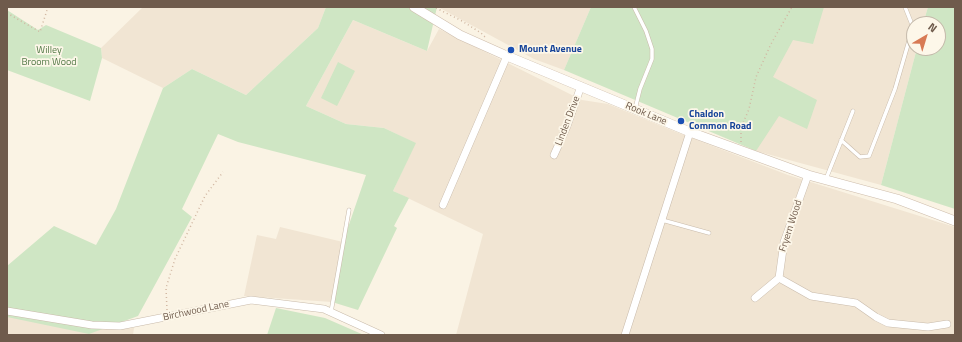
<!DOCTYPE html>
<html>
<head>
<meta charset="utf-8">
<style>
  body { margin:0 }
  #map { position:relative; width:962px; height:342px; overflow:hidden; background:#faf3e4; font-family:"Titillium Web",sans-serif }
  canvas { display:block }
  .frame { position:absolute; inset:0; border:8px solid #6f5b4c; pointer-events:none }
  .north { position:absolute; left:906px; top:16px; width:40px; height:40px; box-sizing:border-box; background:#fdf7e9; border:1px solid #c4b9aa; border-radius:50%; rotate:38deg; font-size:11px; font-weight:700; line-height:16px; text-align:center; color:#6f5b4c }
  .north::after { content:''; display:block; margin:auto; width:14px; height:18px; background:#d87a54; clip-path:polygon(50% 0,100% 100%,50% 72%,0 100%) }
</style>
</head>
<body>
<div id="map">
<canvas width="962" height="342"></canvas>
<div class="frame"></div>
<div class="north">N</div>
</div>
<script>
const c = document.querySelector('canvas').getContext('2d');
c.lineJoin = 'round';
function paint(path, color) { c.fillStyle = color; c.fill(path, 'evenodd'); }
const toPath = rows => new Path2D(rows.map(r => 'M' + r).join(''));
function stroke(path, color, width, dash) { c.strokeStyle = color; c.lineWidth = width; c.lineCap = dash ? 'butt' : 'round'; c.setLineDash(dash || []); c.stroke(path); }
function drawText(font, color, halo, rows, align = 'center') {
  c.font = font + ' "Titillium Web",sans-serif'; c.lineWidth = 3.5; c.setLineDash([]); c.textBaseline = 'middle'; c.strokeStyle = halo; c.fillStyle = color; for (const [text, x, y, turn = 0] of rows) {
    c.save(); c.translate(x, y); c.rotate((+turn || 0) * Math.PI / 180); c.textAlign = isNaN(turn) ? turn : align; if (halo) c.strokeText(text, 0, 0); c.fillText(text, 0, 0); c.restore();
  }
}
paint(toPath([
  [143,7,326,7,318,28,246,95,192,69,163,88,102,58,101,48],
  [438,7,591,7,564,70,534,59],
  [800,7,928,7,923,24,914,24,914,48,917,48,881,185,756,151,777,43],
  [353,20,427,51,439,29,582,100,608,104,676,132,788,175,955,227,955,335,456,335,483,234,393,191,415,143,384,128,346,124,306,106],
  [280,227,343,242,332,302,244,296,257,235,276,239],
  [7,316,89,330,134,328,133,335,7,335]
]), '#f1e5d3');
paint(toPath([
  [326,7,437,7,427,51,353,20,306,106,346,124,384,128,416,143,393,191,409,198,394,226,397,228,358,310,332,302,343,242,366,175,238,142,218,134,182,209,192,217,138,316,89,334,7,317,7,266,54,226,96,245,116,209,163,88,192,69,246,95,318,28],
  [591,7,824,7,813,44,793,40,773,77,817,100,807,129,779,116,756,151,564,70],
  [928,7,955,7,955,209,881,185,917,48,938,48,938,24,923,24],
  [7,10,38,30,46,25,101,48,102,58,90,101,7,70],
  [338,62,355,71,337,106,321,98],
  [276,308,325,318,364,335,267,335]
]), '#cfe6c4');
const service = toPath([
  [634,7,646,31,652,49,652,59,640,89,635,109],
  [841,140,860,157,869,156,895,89,913,27,905,7],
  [826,179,853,111],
  [662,220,709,233],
  [331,312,349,210]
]);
const minor = toPath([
  [554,155,567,126,581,86],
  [808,175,784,242,779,278,811,296,856,303,876,317,888,323,928,327,947,324],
  [443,205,507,56],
  [755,298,779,278],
  [7,311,92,325,120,326,251,300,324,309,381,335],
  [625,335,690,132]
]);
const secondary = toPath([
  [414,7,460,35,507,56,690,132,808,175,897,199,955,221]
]);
stroke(service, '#c9bbab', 4.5);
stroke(minor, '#c9bbab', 8);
stroke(secondary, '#cebdac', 10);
stroke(toPath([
  [436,8,462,21,481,33,485,37],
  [7,13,40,32,48,7],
  [741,142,741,128,749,109,756,77,771,44,792,7],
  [167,310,166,288,175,259,205,196,223,172]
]), '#d1b7a2', 1.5, [1, 3]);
stroke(service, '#fff', 3.5);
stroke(minor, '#fff', 7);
stroke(secondary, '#fff', 9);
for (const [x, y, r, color] of [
  [511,50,4,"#1a4fb4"],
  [681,121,4,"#1a4fb4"]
]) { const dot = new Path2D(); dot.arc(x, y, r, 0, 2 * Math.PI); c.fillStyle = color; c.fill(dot); stroke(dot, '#fdf7e9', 1.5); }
drawText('bold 10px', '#164399', '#fdf7e9', [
  ["Mount Avenue",519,50],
  ["Chaldon",689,115],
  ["Common Road",689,127]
], 'left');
drawText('10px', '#547a48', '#fdf7e9', [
  ["Willey",49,51],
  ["Broom Wood",49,63]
]);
drawText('10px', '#6f5b4c', '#fdf7e9', [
  ["Rook Lane",646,114,23],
  ["Linden Drive",568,121,-69],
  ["Fryern Wood",791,226,-72],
  ["Birchwood Lane",196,311,-12]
]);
</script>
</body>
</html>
